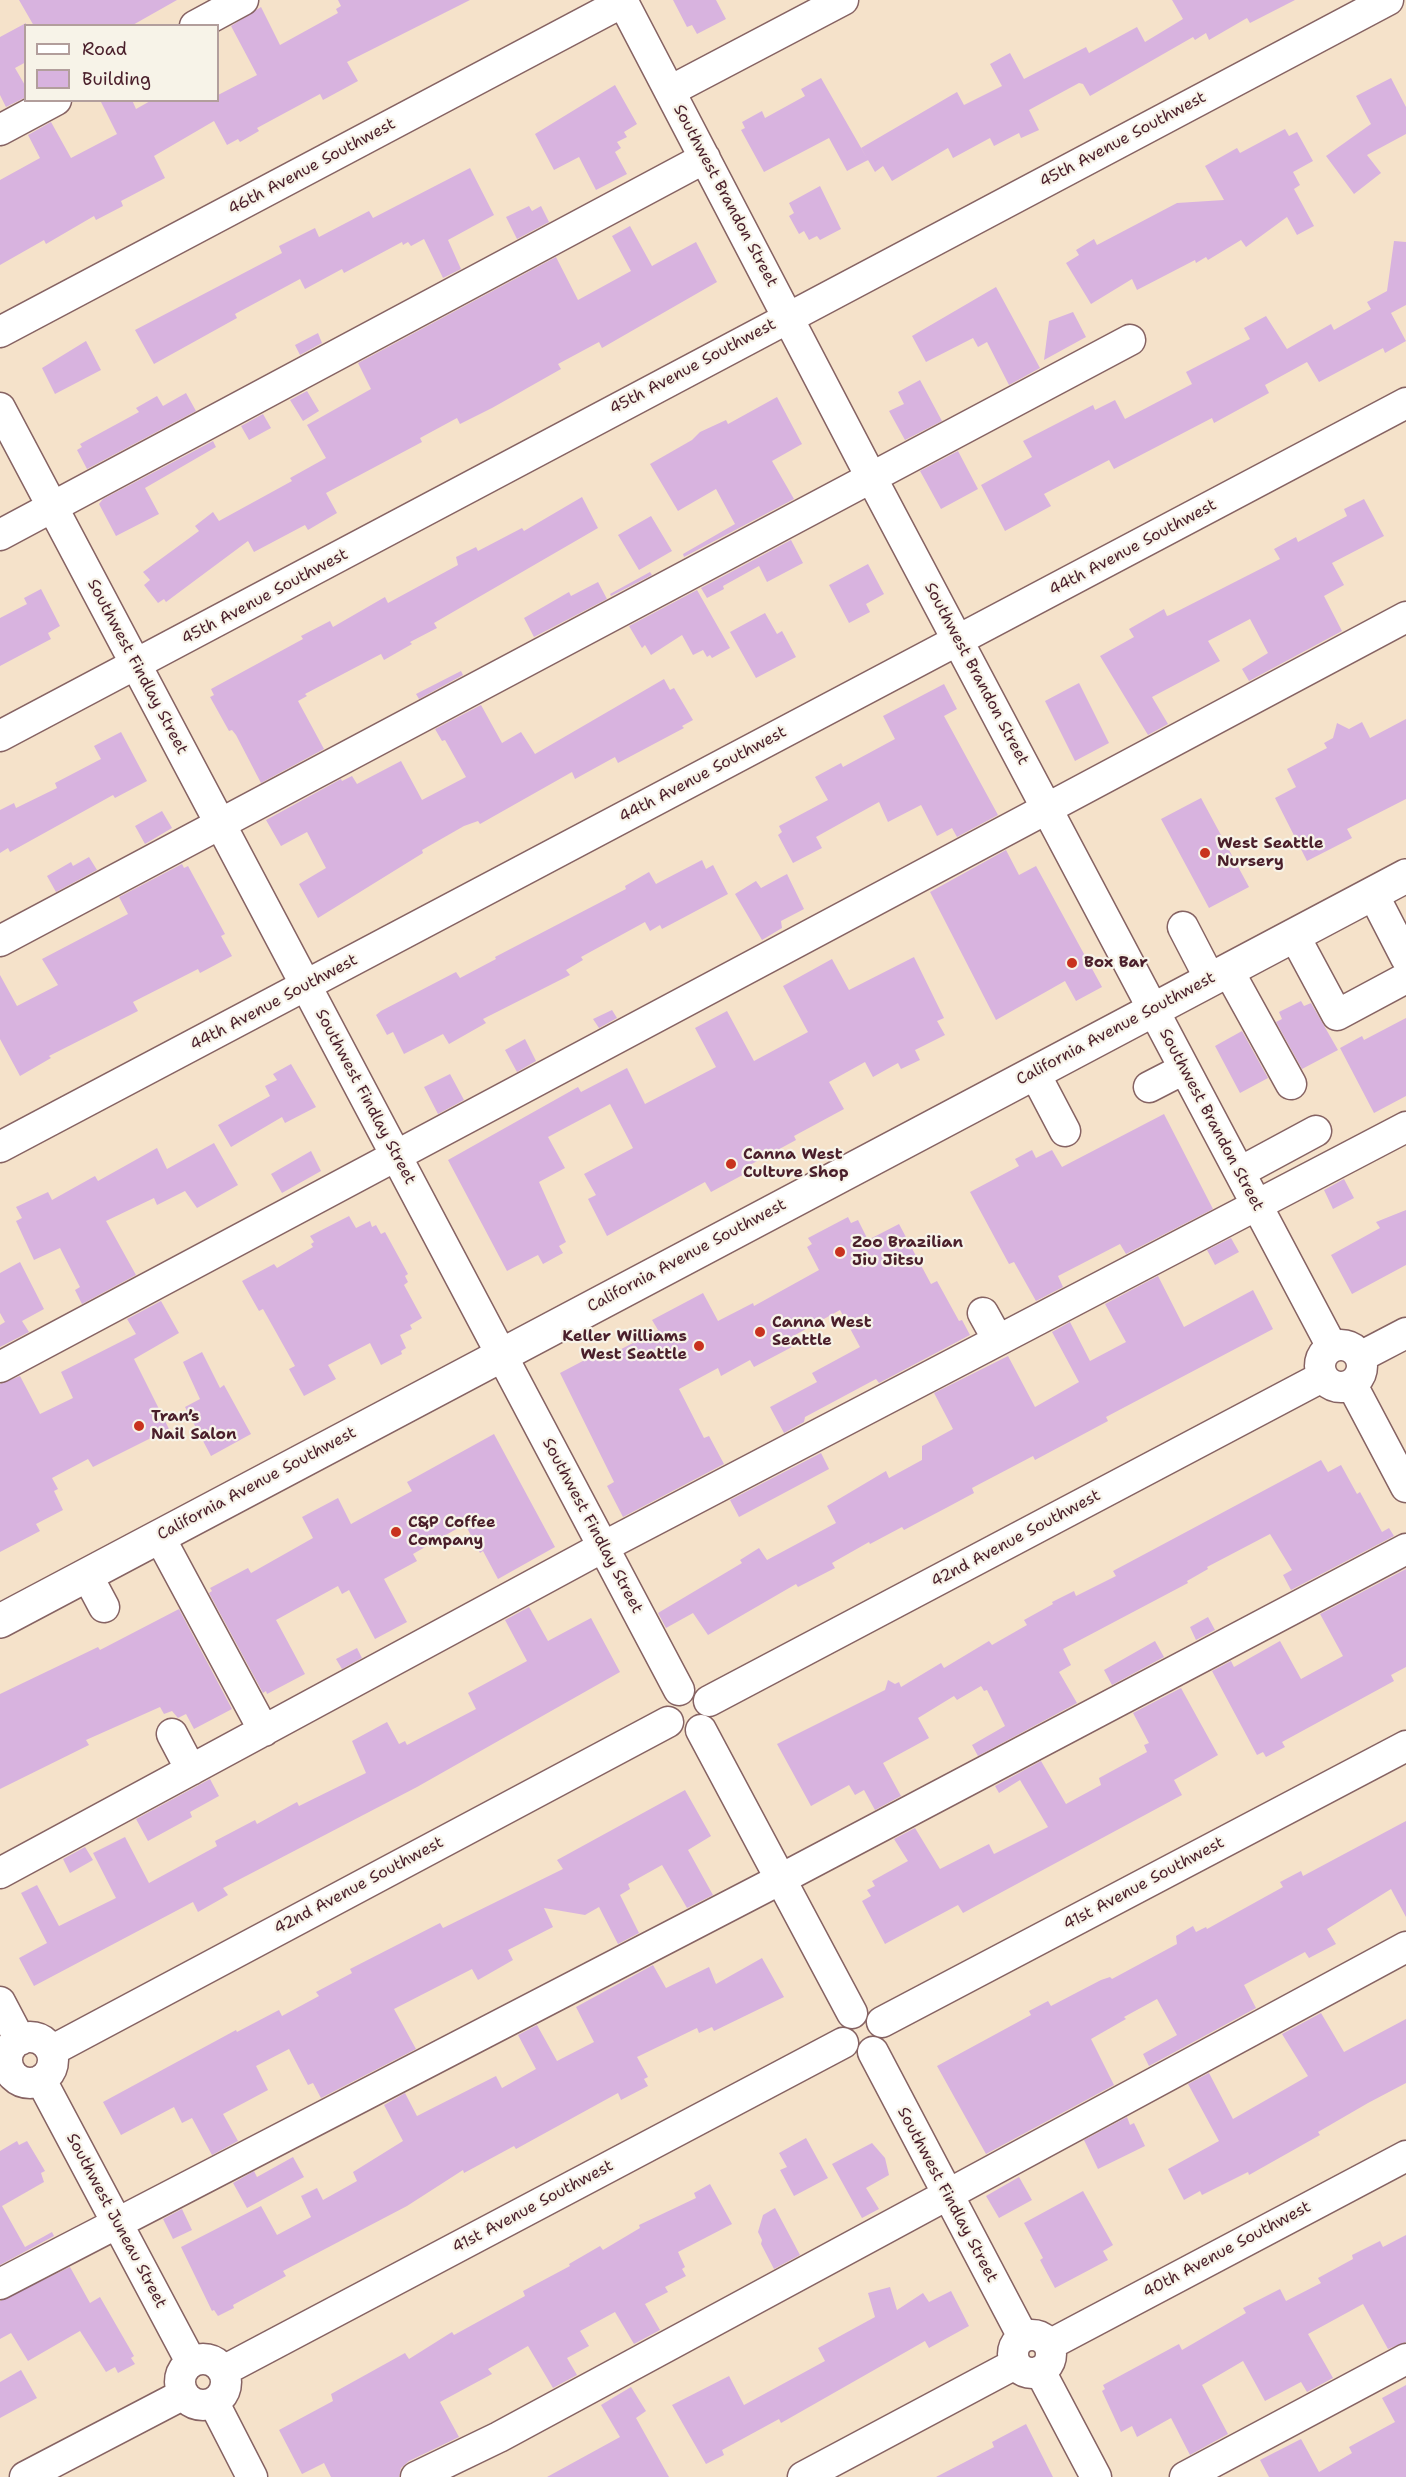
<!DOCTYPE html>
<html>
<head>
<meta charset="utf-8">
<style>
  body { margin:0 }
  #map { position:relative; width:1406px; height:2477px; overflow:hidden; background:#f5e2ca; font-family:"Shantell Sans",sans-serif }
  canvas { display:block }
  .legend { position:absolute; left:24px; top:24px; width:195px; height:78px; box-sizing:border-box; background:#f7f3e8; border:2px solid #b29e9c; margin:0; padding:8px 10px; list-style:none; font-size:18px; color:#4a1f2b }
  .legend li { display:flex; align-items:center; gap:12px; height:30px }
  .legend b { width:30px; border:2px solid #b29e9c }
</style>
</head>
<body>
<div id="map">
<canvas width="1406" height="2477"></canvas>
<ul class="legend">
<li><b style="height:8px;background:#fff"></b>Road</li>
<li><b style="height:16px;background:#d8b3df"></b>Building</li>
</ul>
</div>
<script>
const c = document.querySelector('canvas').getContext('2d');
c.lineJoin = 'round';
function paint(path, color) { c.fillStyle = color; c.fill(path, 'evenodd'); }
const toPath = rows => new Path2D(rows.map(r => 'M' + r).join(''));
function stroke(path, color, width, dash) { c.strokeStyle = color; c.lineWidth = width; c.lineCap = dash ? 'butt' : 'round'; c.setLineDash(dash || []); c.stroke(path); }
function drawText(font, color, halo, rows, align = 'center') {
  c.font = font + ' "Shantell Sans",sans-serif'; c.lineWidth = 4.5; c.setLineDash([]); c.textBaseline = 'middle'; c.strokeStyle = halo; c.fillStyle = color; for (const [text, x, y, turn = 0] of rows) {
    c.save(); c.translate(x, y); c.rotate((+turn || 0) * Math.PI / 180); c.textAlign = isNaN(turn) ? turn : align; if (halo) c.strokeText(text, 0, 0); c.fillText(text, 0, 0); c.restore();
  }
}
paint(toPath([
  [19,0,177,0,131,26,34,26],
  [338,0,470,0,347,62,358,81,323,100,320,94,257,128,259,131,240,142,238,139,227,145,214,121,154,156,165,178,121,201,123,206,96,220,94,216,46,244,44,240,0,265,0,180,40,158,28,135,51,122,71,158,117,134,100,100,132,100,136,109,152,100,218,100,218,95,257,75,231,26,261,7,280,45,338,13,336,9,341,6],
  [673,0,716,0,726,19,697,34,692,25,687,27],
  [1172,0,1295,0,1250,23,1247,18,1209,40,1206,33,1195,40,1193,37,1090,96,1083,84,1079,83,1029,110,1039,130,1021,138,1019,133,994,146,990,138,953,158,948,148,892,181,883,166,875,172,861,148,957,92,964,105,1002,86,990,64,1010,53,1024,79,1086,47,1089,53,1137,27,1145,42,1183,19],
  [26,23,26,62,15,68,26,87,26,97,6,107,0,95,0,37],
  [821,78,868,160,847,171,829,138,764,172,741,130,745,128,742,122,762,111,765,118,805,96,801,89],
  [1391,78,1406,107,1406,134,1367,155,1381,173,1354,194,1326,156,1371,124,1356,96],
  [615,85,637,124,624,132,627,137,617,142,621,148,615,152,627,174,596,190,579,157,554,170,535,134],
  [1285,129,1289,136,1297,132,1313,161,1293,172,1300,185,1294,189,1314,226,1297,235,1287,217,1246,247,1241,240,1208,260,1206,257,1196,263,1195,260,1137,290,1132,279,1091,304,1066,263,1079,255,1076,250,1094,239,1097,245,1177,203,1224,200,1205,166,1237,148,1240,153],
  [470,168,494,215,448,240,461,269,443,278,424,239,411,246,408,242,403,245,402,242,344,273,342,269,305,289,300,279,235,314,237,318,154,364,135,330,282,253,279,246,315,228,319,237,369,211,373,218],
  [820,186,841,229,820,240,817,236,809,240,804,231,799,234,789,216,794,213,789,203],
  [529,206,532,211,541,206,549,222,517,239,506,217],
  [630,226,652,266,696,242,717,282,602,348,599,342,558,364,561,369,492,408,460,424,457,418,420,438,422,442,326,493,337,513,308,530,305,525,254,552,248,541,166,602,164,599,158,603,144,585,150,580,143,572,199,531,195,526,213,512,219,521,292,481,290,478,326,458,307,425,371,389,358,363,556,257,578,300,631,271,612,236],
  [1394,241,1406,242,1406,305,1391,313,1406,341,1385,353,1383,348,1319,382,1307,362,1265,385,1269,393,1214,423,1212,418,1114,469,1109,460,1044,494,1051,506,1005,531,981,485,1032,457,1023,441,1093,405,1095,410,1115,400,1125,419,1192,384,1186,372,1250,339,1244,328,1266,316,1287,349,1331,324,1334,330,1371,309,1367,302,1387,291],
  [996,287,1040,368,1009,385,987,342,978,347,973,338,926,362,912,336],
  [1073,312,1086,337,1044,360,1049,321],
  [318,333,322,343,300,355,295,345],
  [86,341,101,370,55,394,42,368],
  [920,380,942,421,905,440,889,411,904,404,898,392],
  [307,391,319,411,303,421,290,400],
  [186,393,196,411,87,469,77,450,82,447,80,444,139,412,136,408,157,396,163,406],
  [777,397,802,444,772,461,794,499,684,557,683,554,735,524,716,489,678,511,650,464,692,440,700,432,726,420,728,424],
  [263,414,271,428,249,440,241,426],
  [213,441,216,447,145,488,159,514,116,536,99,504,103,499],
  [958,451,978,489,941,509,920,471],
  [582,497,598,528,434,623,437,628,410,642,412,644,384,660,381,654,305,694,307,696,298,701,324,749,261,783,236,735,232,730,229,731,210,697,214,695,211,689,303,639,301,636,330,621,333,627,385,597,388,603,458,565,456,557,476,547,478,551,522,528,524,531],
  [1364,499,1384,536,1332,563,1344,585,1324,596,1342,631,1249,681,1242,669,1268,653,1250,619,1208,641,1220,661,1152,697,1168,724,1148,735,1100,656,1134,637,1129,629,1164,609,1167,616,1170,615,1280,559,1274,549,1296,537,1298,542,1347,516,1344,509],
  [651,516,672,551,639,570,618,535],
  [791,540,803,563,767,582,759,566,723,586,724,589,707,598,701,588],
  [868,564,884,594,866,604,870,612,849,623,829,585],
  [650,572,652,575,611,596,610,594],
  [598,582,607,599,534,637,524,618,569,592,571,596],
  [41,589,60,626,48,633,51,639,0,666,0,618,27,604,24,598],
  [697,590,730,648,712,658,710,655,707,657,703,650,693,655,682,635,651,655,645,645,642,648,629,626],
  [765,613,777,634,782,631,796,657,756,678,730,632],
  [461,671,463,675,419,699,416,694],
  [664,679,670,690,674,688,693,720,682,726,684,728,618,763,615,757,575,779,572,772,480,824,478,821,464,826,422,850,423,853,318,918,299,884,326,868,307,832,281,846,266,820,341,779,342,781,352,776,357,784,401,761,422,800,466,777,445,740,442,741,435,729,481,705,502,743,521,732,535,754],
  [1079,683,1109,743,1075,761,1045,701],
  [944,684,957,709,944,716,998,815,957,837,952,828,937,836,921,805,888,822,879,802,816,837,822,848,793,863,778,835,782,832,779,826,828,800,815,777,841,763,843,767,895,739,883,716],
  [1406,719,1406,799,1347,829,1352,838,1307,861,1275,798,1296,787,1287,769,1327,748,1324,743,1333,738,1337,723,1349,729,1362,722,1370,738],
  [121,732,147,781,115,798,113,795,10,852,8,848,0,853,0,810,14,803,16,808,57,788,55,783,101,759,94,746],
  [1201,798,1249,887,1209,908,1161,819],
  [162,811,172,828,145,844,135,826],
  [1006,850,1019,875,1036,866,1102,987,1076,1001,1065,981,996,1020,930,892],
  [89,857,97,870,56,892,47,876,71,862,73,866],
  [702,860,706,869,713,865,728,894,662,929,660,925,650,931,645,922,581,957,583,960,566,970,570,975,483,1019,486,1023,449,1044,443,1034,404,1054,393,1032,387,1035,376,1015,381,1011,456,972,460,978,496,959,495,957,626,889,625,886,649,872,656,884],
  [182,864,184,868,188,866,225,934,221,936,232,956,200,973,198,969,133,1002,138,1011,49,1056,51,1058,20,1076,0,1039,0,975,17,1006,58,985,42,959,128,914,119,897],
  [787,874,804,909,781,921,782,928,762,940,735,894,756,881,761,888],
  [914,957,944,1018,937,1021,945,1035,915,1050,920,1060,901,1069,898,1063,873,1077,865,1062,829,1082,844,1109,794,1136,796,1140,748,1166,750,1171,711,1192,705,1182,607,1236,588,1199,596,1195,584,1174,633,1148,610,1104,548,1137,565,1168,539,1182,566,1242,559,1246,563,1253,543,1264,538,1255,507,1271,448,1160,578,1087,581,1092,627,1068,645,1104,716,1067,695,1028,727,1011,754,1061,808,1032,783,986,832,959,849,990],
  [1301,1001,1304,1006,1311,1003,1338,1050,1302,1069,1276,1022,1282,1019,1279,1012],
  [612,1010,617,1018,599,1028,593,1019],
  [1406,1018,1406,1096,1374,1113,1340,1048,1362,1036,1364,1040],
  [1242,1031,1268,1078,1240,1093,1215,1046],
  [525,1039,536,1061,517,1072,505,1050],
  [291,1064,316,1107,285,1123,282,1117,231,1147,218,1125,270,1096,265,1086,277,1080,273,1074],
  [450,1074,464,1100,438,1114,424,1087],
  [1164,1114,1213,1209,1126,1254,1120,1244,1058,1276,1063,1287,1036,1301,1014,1262,1009,1264,970,1192,1019,1166,1015,1159,1032,1150,1036,1158,1052,1150,1062,1167],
  [214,1143,238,1185,197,1208,185,1191,157,1205,154,1198,106,1221,136,1275,82,1304,75,1290,80,1287,60,1248,34,1260,16,1221,22,1218,16,1207,48,1192,52,1200,95,1176,98,1181,157,1148,167,1169],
  [311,1151,321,1171,282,1193,271,1174],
  [1344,1179,1354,1198,1333,1209,1324,1190],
  [1406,1210,1406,1265,1352,1294,1331,1255,1380,1228,1376,1222],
  [349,1216,356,1228,370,1221,372,1227,376,1225,381,1234,385,1232,408,1274,405,1276,408,1282,404,1285,422,1318,410,1325,412,1329,400,1335,406,1348,401,1351,402,1354,381,1365,370,1343,328,1365,336,1379,304,1396,289,1369,295,1366,263,1309,259,1311,242,1281,274,1264,277,1268,313,1247,311,1244,314,1242,310,1236],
  [848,1217,851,1223,858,1220,868,1240,899,1224,931,1284,937,1281,959,1321,962,1320,970,1335,879,1383,876,1379,805,1417,804,1422,784,1433,770,1407,817,1382,812,1373,860,1347,840,1310,788,1339,792,1347,754,1367,750,1360,721,1376,718,1368,679,1389,704,1438,709,1436,724,1464,623,1517,607,1486,614,1482,560,1373,598,1353,602,1359,658,1330,652,1320,703,1293,718,1321,753,1303,754,1306,819,1270,807,1247,812,1244,808,1238],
  [1231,1238,1239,1252,1215,1265,1207,1250],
  [20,1262,44,1309,22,1321,29,1332,0,1347,0,1325,5,1322,0,1313,0,1273],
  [1158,1276,1184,1327,1253,1290,1273,1329,1123,1408,1106,1417,1108,1421,1035,1460,1033,1456,972,1488,974,1493,946,1508,904,1530,902,1527,870,1544,869,1542,832,1563,835,1568,798,1587,796,1584,708,1635,693,1613,666,1628,658,1613,742,1563,740,1560,759,1548,767,1560,836,1523,827,1506,886,1471,889,1478,922,1460,922,1446,953,1429,934,1393,1008,1356,1035,1407,1079,1382,1052,1332,1070,1322,1090,1361,1126,1342,1105,1304],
  [161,1301,179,1333,134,1359,169,1429,93,1467,88,1459,52,1478,58,1489,54,1491,63,1510,36,1524,40,1531,0,1552,0,1384,20,1376,40,1414,73,1398,61,1372,136,1334,127,1319],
  [202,1352,220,1388,224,1385,251,1434,211,1456,185,1407,200,1399,183,1362],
  [494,1434,555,1547,498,1579,483,1551,480,1553,465,1524,413,1554,417,1561,384,1579,407,1622,375,1639,349,1590,342,1594,338,1586,276,1620,305,1674,267,1694,266,1691,263,1693,209,1593,212,1591,210,1588,248,1568,251,1573,313,1538,302,1517,338,1498,351,1524,412,1491,407,1482],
  [821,1453,829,1469,739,1517,730,1500],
  [1321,1460,1328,1472,1341,1465,1357,1494,1360,1492,1382,1532,1389,1528,1394,1536,1291,1590,1283,1575,1292,1570,1270,1534,1207,1567,1208,1569,1187,1581,1188,1583,1063,1649,1071,1665,1059,1672,1077,1703,978,1756,972,1745,1005,1726,987,1690,984,1691,981,1686,957,1700,954,1696,918,1718,929,1738,883,1763,901,1796,875,1810,864,1790,855,1795,849,1785,811,1806,777,1744,885,1690,888,1680,895,1684,899,1682,901,1687,941,1663,944,1668,989,1641,992,1645,1027,1625,1024,1620,1053,1604,1052,1602,1074,1591,1076,1596,1116,1576,1113,1571],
  [1406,1569,1406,1667,1391,1675,1394,1681,1282,1742,1285,1747,1266,1757,1263,1752,1257,1755,1212,1671,1231,1661,1234,1667,1280,1641,1301,1679,1343,1656,1320,1614],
  [529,1607,548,1641,591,1618,620,1672,417,1787,223,1888,228,1895,198,1912,193,1902,34,1986,19,1958,47,1943,21,1893,37,1885,59,1926,116,1898,93,1853,125,1837,149,1883,217,1846,215,1841,255,1820,257,1824,297,1802,299,1806,366,1773,352,1741,387,1722,399,1744,405,1741,407,1745,476,1709,468,1693,527,1661,505,1620],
  [179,1609,232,1709,194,1729,186,1714,178,1718,172,1711,164,1714,160,1707,86,1740,89,1745,0,1789,0,1694,98,1647,100,1650],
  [1208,1617,1215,1630,1196,1640,1190,1627],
  [1155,1641,1164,1657,1112,1685,1104,1670],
  [357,1648,362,1658,342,1669,336,1659],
  [1181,1688,1218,1755,1174,1780,1182,1795,963,1913,958,1905,885,1944,862,1901,871,1896,867,1890,875,1886,872,1881,908,1861,894,1839,915,1828,940,1869,989,1844,994,1854,1048,1827,1020,1780,999,1793,995,1786,1041,1761,1066,1804,1101,1785,1099,1778,1147,1752,1144,1745,1149,1743,1133,1713],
  [210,1779,219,1796,190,1812,192,1817,148,1841,136,1819],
  [685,1790,711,1836,688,1850,713,1895,687,1908,662,1865,628,1884,630,1889,620,1895,639,1933,618,1944,599,1907,585,1915,544,1908,553,1927,508,1950,513,1960,478,1980,472,1969,394,2009,416,2049,321,2098,313,2083,308,2085,289,2049,256,2066,268,2090,223,2114,238,2141,212,2155,192,2118,182,2123,174,2107,121,2135,103,2102,236,2030,237,2032,279,2010,282,2016,319,1996,316,1992,352,1973,350,1969,440,1923,443,1928,563,1869,557,1860],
  [1406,1821,1406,1917,1391,1889,1327,1929,1336,1944,1309,1958,1305,1952,1244,1985,1256,2008,1149,2066,1143,2054,1177,2035,1157,1999,1124,2017,1126,2019,1091,2039,1114,2085,986,2154,937,2066,1031,2015,1029,2011,1048,2001,1051,2006,1101,1980,1110,1977,1112,1979,1177,1944,1176,1936,1193,1926,1196,1932,1206,1927,1207,1929,1283,1887,1280,1882,1301,1871,1303,1876],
  [85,1847,93,1860,70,1873,63,1859],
  [762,1958,784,1997,714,2031,712,2027,699,2033,697,2028,637,2057,648,2077,644,2079,648,2086,621,2100,618,2093,516,2149,514,2146,464,2173,463,2170,407,2206,283,2271,286,2276,233,2305,234,2308,218,2316,214,2310,212,2311,181,2247,261,2206,277,2235,311,2217,301,2196,317,2188,323,2200,357,2181,353,2172,403,2141,384,2105,405,2093,417,2116,496,2076,502,2088,536,2069,518,2035,537,2025,557,2061,594,2042,576,2007,653,1965,666,1988,709,1967,716,1984],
  [1321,2013,1344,2052,1406,2019,1406,2083,1368,2103,1318,2132,1320,2135,1249,2175,1248,2172,1202,2195,1200,2191,1184,2200,1168,2169,1219,2141,1188,2084,1209,2073,1233,2119,1308,2076,1282,2034],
  [1127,2117,1130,2125,1134,2123,1145,2146,1098,2169,1084,2140],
  [806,2138,828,2178,794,2196,780,2170,787,2167,779,2153],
  [17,2141,19,2145,27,2141,45,2171,41,2173,44,2182,2,2206,25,2247,52,2232,54,2236,0,2265,0,2151],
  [872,2143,885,2158,889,2175,866,2188,879,2209,862,2218,832,2164],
  [293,2157,304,2177,247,2208,233,2183,254,2171,257,2177],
  [1019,2177,1032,2200,999,2218,986,2196],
  [710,2184,732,2224,678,2252,685,2267,682,2269,686,2276,665,2287,668,2292,645,2304,660,2330,634,2344,615,2312,580,2331,589,2346,567,2358,577,2375,553,2388,528,2346,488,2369,492,2374,440,2402,459,2437,409,2461,401,2468,399,2477,331,2477,324,2463,302,2474,279,2430,333,2401,331,2394,405,2353,409,2359,452,2332,454,2335,525,2296,523,2291,570,2266,569,2264,600,2246,603,2250,640,2228,639,2225,696,2198,694,2193],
  [1083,2191,1113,2245,1103,2251,1108,2260,1055,2288,1040,2260,1043,2258,1024,2223],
  [775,2208,800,2255,774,2269,761,2244,762,2240,758,2232,763,2215],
  [182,2209,192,2230,173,2239,163,2219],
  [1406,2235,1406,2342,1388,2349,1363,2304,1308,2334,1333,2378,1307,2392,1301,2382,1265,2401,1243,2361,1202,2385,1228,2434,1190,2455,1171,2418,1137,2437,1132,2426,1121,2432,1102,2391,1105,2389,1103,2385,1179,2344,1182,2350,1246,2313,1243,2308,1280,2289,1286,2301,1321,2283,1318,2278,1353,2259,1352,2255,1380,2241,1383,2247],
  [70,2267,90,2303,100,2297,134,2356,131,2358,135,2364,118,2373,115,2367,106,2372,80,2331,28,2361,11,2333,0,2339,0,2301],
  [890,2287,897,2310,923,2293,929,2302,951,2291,969,2326,929,2348,925,2341,781,2423,779,2419,722,2450,724,2455,706,2464,672,2405,729,2376,744,2405,825,2361,818,2348,875,2317,868,2293],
  [21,2370,37,2398,0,2418,0,2382],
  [1406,2385,1406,2477,1269,2477,1260,2460,1301,2439,1319,2472,1352,2453,1349,2447,1395,2422,1382,2398],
  [631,2387,646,2411,636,2418,669,2477,547,2477,620,2437,601,2405],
  [1026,2424,1053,2477,936,2477,994,2447,992,2442]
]), '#d8b3df');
const minor = toPath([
  [622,0,871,477,1332,1347],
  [195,26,243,0],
  [670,91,843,0],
  [0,130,56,100],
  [0,332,623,2],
  [0,408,679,1690],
  [0,535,705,158],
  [0,736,1388,0],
  [1373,894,1406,958],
  [1183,927,1210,979],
  [1294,935,1337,1015,1406,978],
  [0,941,1130,340],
  [1228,970,1291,1084],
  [1034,1072,1065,1131],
  [1149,1087,1184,1069],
  [0,1147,1406,403],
  [1240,1172,1316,1131],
  [983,1313,998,1340],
  '1320 1366a21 21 0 1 1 42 0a21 21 0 1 1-42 0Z',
  [1360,1357,1406,1333],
  [0,1367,1406,617],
  [1352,1385,1406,1487],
  [159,1536,264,1731],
  [87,1575,104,1607],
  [709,1701,1322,1377],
  [701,1730,852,2013],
  [172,1734,191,1770],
  [0,1873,603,1547,1406,1127],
  [0,2002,20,2040],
  [882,2022,1406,1746],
  '7 2060a23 23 0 1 1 46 0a23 23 0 1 1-46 0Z',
  [51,2051,668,1722],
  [873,2052,1023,2337],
  [41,2080,191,2362],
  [0,2284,779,1880,1406,1549],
  '1013 2354a19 19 0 1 1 38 0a19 19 0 1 1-38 0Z',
  [1049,2345,1406,2156],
  '180 2382a23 23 0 1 1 46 0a23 23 0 1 1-46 0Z',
  [223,2371,843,2043],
  [1040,2371,1096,2477],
  [214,2403,252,2477],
  [25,2477,182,2395],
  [416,2477,499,2437,1406,1947],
  [803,2477,1015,2364],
  [1185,2477,1406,2359]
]);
const major = toPath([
  [0,1621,1406,876]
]);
stroke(minor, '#866363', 33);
stroke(major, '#866363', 36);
stroke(minor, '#fff', 30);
stroke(major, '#fff', 33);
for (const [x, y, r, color] of [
  [1205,853,6,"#c8321e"],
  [1072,963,6,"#c8321e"],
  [731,1164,6,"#c8321e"],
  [840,1252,6,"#c8321e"],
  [760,1332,6,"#c8321e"],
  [699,1346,6,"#c8321e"],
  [139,1426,6,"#c8321e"],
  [396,1532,6,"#c8321e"]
]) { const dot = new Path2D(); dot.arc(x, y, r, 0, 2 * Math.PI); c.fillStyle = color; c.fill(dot); stroke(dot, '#f7f3e8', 2); }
drawText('16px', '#4a1f2b', '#f7f3e8', [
  ["45th Avenue Southwest",1123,140,-28],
  ["46th Avenue Southwest",312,167,-28],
  ["Southwest Brandon Street",725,196,62],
  ["45th Avenue Southwest",693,367,-28],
  ["44th Avenue Southwest",1133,548,-28],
  ["45th Avenue Southwest",265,597,-28],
  ["Southwest Findlay Street",137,667,62],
  ["Southwest Brandon Street",976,674,62],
  ["44th Avenue Southwest",703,775,-28],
  ["44th Avenue Southwest",274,1003,-28],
  ["California Avenue Southwest",1116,1029,-28],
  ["Southwest Findlay Street",365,1097,62],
  ["Southwest Brandon Street",1211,1120,62],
  ["California Avenue Southwest",687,1256,-28],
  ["California Avenue Southwest",257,1484,-28],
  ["Southwest Findlay Street",592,1526,62],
  ["42nd Avenue Southwest",1016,1539,-28],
  ["41st Avenue Southwest",1144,1884,-28],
  ["42nd Avenue Southwest",359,1886,-28],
  ["Southwest Findlay Street",947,2195,62],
  ["41st Avenue Southwest",533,2207,-28],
  ["Southwest Juneau Street",116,2221,62],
  ["40th Avenue Southwest",1227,2250,-28]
]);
drawText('bold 16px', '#4a1f2b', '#f7f3e8', [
  ["West Seattle",1217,844],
  ["Nursery",1217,862],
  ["Box Bar",1084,963],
  ["Canna West",743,1155],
  ["Culture Shop",743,1173],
  ["Zoo Brazilian",852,1243],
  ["Jiu Jitsu",852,1261],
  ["Canna West",772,1323],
  ["Seattle",772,1341],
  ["Keller Williams",687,1337,"right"],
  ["West Seattle",687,1355,"right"],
  ["Tran’s",151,1417],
  ["Nail Salon",151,1435],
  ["C&P Coffee",408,1523],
  ["Company",408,1541]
], 'left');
</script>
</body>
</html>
